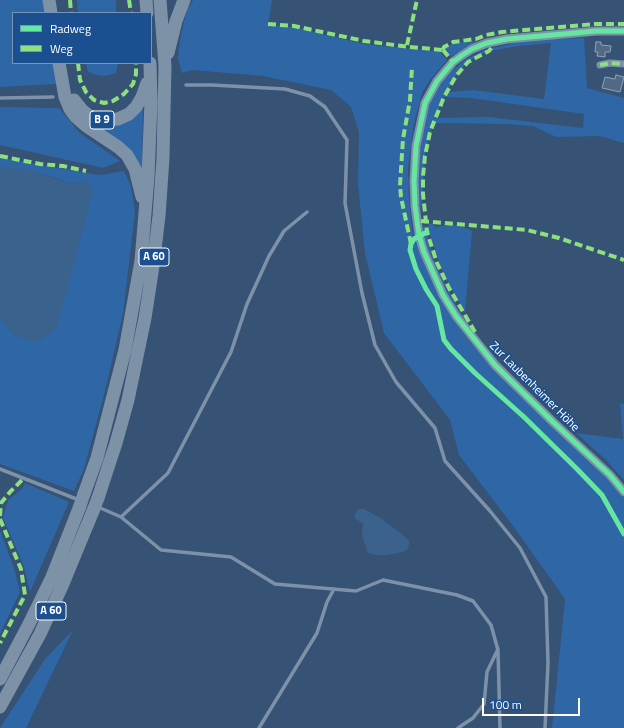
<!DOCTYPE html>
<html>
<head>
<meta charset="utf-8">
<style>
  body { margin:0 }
  #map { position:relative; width:624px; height:728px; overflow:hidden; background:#365274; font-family:"Titillium Web",sans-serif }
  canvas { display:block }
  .legend { position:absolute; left:12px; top:12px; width:140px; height:52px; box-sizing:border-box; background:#1b4f8f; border:1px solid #7695bc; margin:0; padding:5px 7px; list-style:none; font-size:12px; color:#fff }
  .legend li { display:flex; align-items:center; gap:8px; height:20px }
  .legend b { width:20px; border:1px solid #7695bc }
  .scale { position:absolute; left:482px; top:698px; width:98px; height:18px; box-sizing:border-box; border:2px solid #fff; border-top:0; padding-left:5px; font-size:12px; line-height:14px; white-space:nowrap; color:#fff; -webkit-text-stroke:3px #1b4f8f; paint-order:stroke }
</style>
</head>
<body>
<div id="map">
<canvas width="624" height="728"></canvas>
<ul class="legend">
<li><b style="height:5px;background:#66e7a1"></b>Radweg</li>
<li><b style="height:5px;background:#8de07e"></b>Weg</li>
</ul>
<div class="scale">100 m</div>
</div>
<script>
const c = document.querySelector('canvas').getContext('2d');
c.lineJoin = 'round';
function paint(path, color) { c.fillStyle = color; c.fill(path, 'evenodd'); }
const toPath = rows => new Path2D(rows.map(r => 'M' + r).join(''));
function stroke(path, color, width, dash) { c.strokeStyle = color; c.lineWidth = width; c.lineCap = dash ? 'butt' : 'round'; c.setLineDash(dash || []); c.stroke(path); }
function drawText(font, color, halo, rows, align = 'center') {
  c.font = font + ' "Titillium Web",sans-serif'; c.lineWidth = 3; c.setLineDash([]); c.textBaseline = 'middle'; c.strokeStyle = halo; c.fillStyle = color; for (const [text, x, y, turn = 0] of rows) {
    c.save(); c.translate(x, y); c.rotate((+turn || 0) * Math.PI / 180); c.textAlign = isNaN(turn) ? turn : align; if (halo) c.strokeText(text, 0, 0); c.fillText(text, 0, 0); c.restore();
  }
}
paint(toPath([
  [0,0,43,0,45,13,13,13,13,63,54,63,57,84,0,87],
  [77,0,116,0,116,13,78,13],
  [193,0,272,0,268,25,297,28,363,44,440,52,447,60,430,80,422,93,414,123,408,169,409,198,413,236,417,240,441,298,461,330,488,362,598,467,624,497,624,728,552,728,565,599,513,526,459,455,450,420,384,333,365,253,358,184,359,133,351,107,331,90,263,76,192,70,182,73,178,59,180,39,187,10],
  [584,38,587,88,624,98,624,143,599,136,556,137,533,126,506,124,433,123,425,156,421,215,418,185,418,159,427,109,435,91,446,76,466,59,485,50,514,43,552,39],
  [551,43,544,99,473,90,447,92,456,76,468,62,478,56,489,51,519,46],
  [444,97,471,98,584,114,583,128,488,117,435,118],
  [477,41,451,57,446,54,446,48,452,44],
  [86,63,118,63,116,73,105,76,96,75,88,72],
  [69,95,97,123,143,102,142,176,75,112],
  [0,107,59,108,80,133,120,161,103,168,0,145],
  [0,158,99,175,124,171,131,186,135,212,123,314,104,395,84,469,74,491,0,464,0,319,16,336,88,181,72,184,50,176,5,167,0,169],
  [429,223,433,224,435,227,443,226,446,224,466,228,472,231,465,312,450,286,440,265,430,234,428,224],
  [423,226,425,226,433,258,446,286,459,310,479,339,515,379,516,382,481,344,451,303,431,262,422,229],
  [620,403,624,404,624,480,604,458,576,433,623,439],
  [25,483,69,502,30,592,23,564,3,518,8,500,22,489],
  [0,530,15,571,20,592,0,634],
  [73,630,26,728,0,728,45,659]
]), '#2f66a5');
paint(toPath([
  [4,167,31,170,72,184,88,181,93,191,57,327,38,342,16,336,0,319,0,169],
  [358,509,364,509,382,519,404,536,410,542,407,550,403,552,387,555,377,555,368,553,362,536,363,523,355,519,354,517]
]), '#3b618d');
const building = toPath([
  [596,42,601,42,601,45,611,46,610,52,605,52,605,57,597,56,598,52,595,52,596,42],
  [616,75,624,77,620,92,602,88,605,77,615,79,616,75]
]);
paint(building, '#526984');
stroke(building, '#92a2b6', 1);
stroke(toPath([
  [186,85,212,85,285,89,310,96,325,107,347,140,345,203,362,293,375,345,396,382,435,428,445,461,490,511,520,548,546,597,548,663,545,728],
  [0,98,53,97],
  [0,469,79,500],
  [98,507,121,517,161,550,231,557,275,584,356,591,383,580,457,595,473,601,491,625,498,650,500,728],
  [121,517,168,473,231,352,247,304,269,256,284,231,307,212],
  [259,728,317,633,327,602,334,589],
  [458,728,473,718,484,704,487,672,497,651]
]), '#7d92a8', 3.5);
stroke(toPath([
  [600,65,610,63,624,64]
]), '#7d92a8', 7);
stroke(toPath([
  [624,31,597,31,507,39,487,43,472,49,461,56,453,62,437,81,425,103,416,146,414,181,415,206,419,235,424,252,443,295,456,316,495,365,552,421,610,475,624,492]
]), '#7d92a8', 9);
stroke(toPath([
  [49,0,51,13],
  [146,0,147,13],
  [168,53,176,21,184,0],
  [59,63,65,97,70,109,76,117,85,125,118,147,127,155,135,169,142,197],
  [74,100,82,110,92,118,106,120,118,119,129,114,136,107,142,97,147,83],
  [84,494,97,458,125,350,141,261,148,177,151,102,150,63],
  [98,498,116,443,128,400,145,318,153,266,159,216,163,158,165,66,160,0],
  [0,679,29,624,52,577,80,506],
  [0,707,40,634,62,586,93,511]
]), '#7e92a7', 13);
stroke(toPath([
  [80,506,84,494],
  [93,511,98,498]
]), '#7e92a7', 13);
stroke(toPath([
  [70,0,71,13],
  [129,0,131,13],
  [268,24,294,26,364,41,410,47,443,50],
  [407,45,417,0],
  [443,50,444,47,453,42,476,39,486,35,502,32,595,24,624,24],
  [443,50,453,62],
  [78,63,80,80,86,92,94,100,104,103,113,101,124,94,133,84,136,74,136,63],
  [600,65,610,63,624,64],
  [0,156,40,164,63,166,86,171],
  [421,221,527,230,559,238,624,260],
  [411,244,401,197,400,185,403,139,410,100,412,67],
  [475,332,449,288,437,263,427,232,423,194,423,176,425,156,430,132,444,97,456,76,468,62,489,51,493,46],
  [0,516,1,503,10,492,24,478],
  [0,519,21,569,25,595,0,643]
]), '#8de07e', 4, [8, 4]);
stroke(toPath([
  [624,31,597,31,507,39,487,43,472,49,461,56,453,62,437,81,425,103,416,146,414,181,415,206,419,235,424,252,443,295,456,316,495,365,552,421,610,475,624,492],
  [427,232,414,239,411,244,410,250,416,269,426,289,437,306,444,340,451,349,475,373,524,417,577,469,602,495,624,534]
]), '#66e7a1', 5);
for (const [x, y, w] of [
  [102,120,24],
  [154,257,30],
  [51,611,30]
]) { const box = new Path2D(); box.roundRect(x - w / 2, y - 9, w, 18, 3); c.fillStyle = '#1b4f8f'; c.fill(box); stroke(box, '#fff', 1); }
drawText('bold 11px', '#fff', null, [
  ["B 9",102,120],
  ["A 60",154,257],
  ["A 60",51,611]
]);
drawText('12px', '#fff', '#1b4f8f', [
  ["Zur Laubenheimer Höhe",534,387,45]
]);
</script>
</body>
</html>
